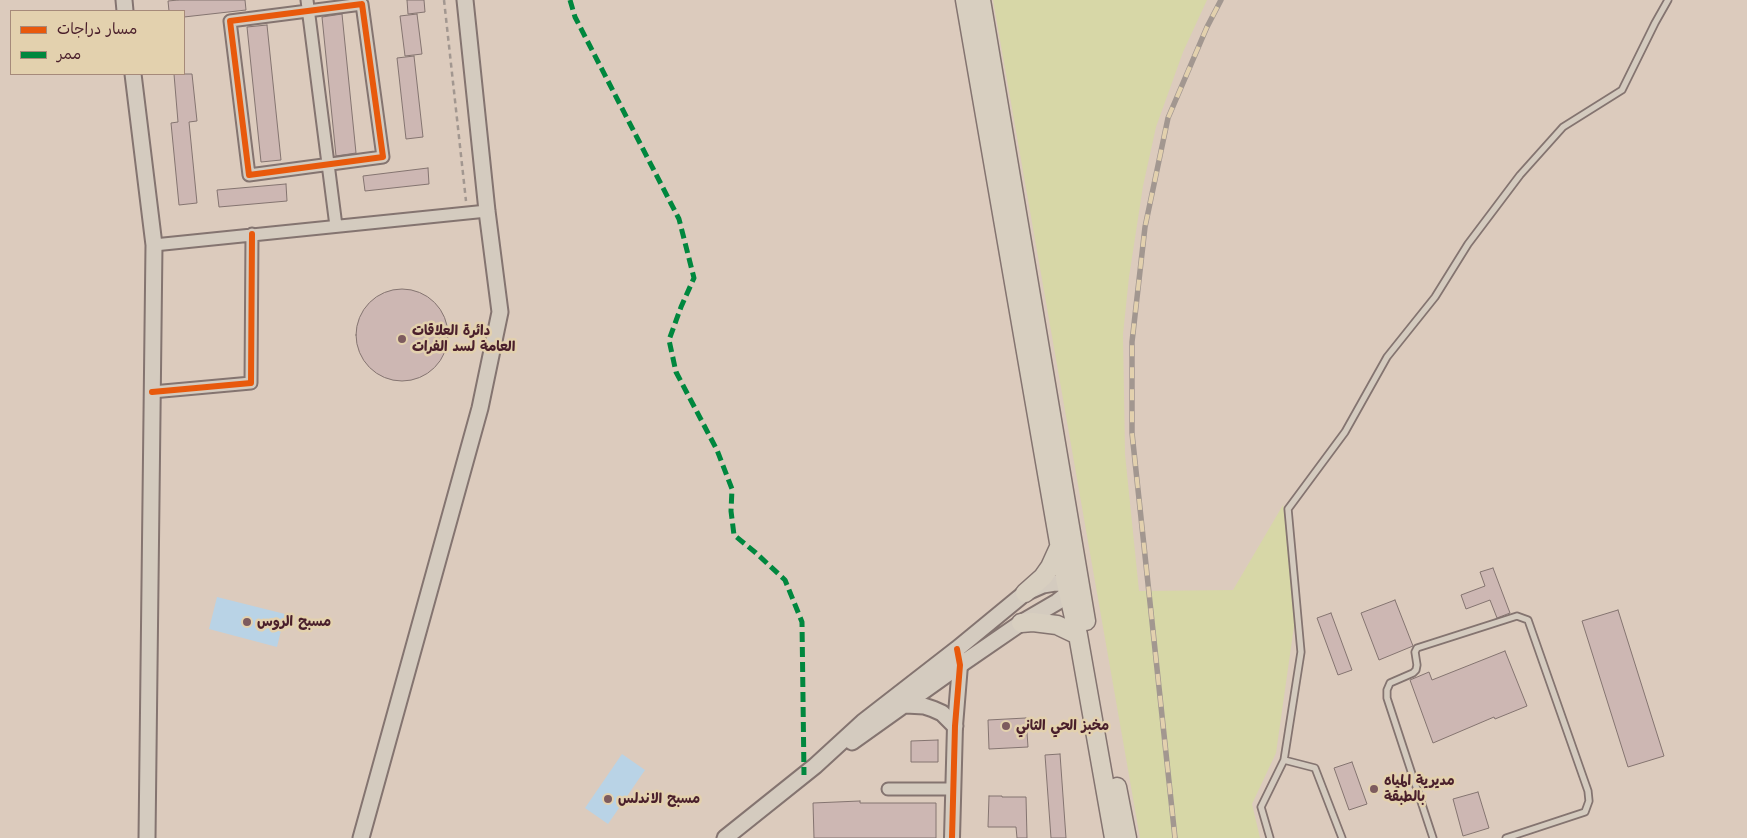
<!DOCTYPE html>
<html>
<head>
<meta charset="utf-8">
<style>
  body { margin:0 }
  #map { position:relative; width:1747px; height:838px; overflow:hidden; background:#dccbbd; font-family:"Shantell Sans","Playpen Sans Arabic",sans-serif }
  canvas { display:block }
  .legend { position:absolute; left:10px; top:10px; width:175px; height:65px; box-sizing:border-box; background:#e3d1ae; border:1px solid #a68a7a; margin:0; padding:6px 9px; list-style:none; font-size:15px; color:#4a1f2b }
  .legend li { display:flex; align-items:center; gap:10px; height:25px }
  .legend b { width:25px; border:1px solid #a68a7a }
</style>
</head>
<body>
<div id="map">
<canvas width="1747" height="838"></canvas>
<ul class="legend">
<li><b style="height:6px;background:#e8590c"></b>مسار دراجات</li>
<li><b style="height:6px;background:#00873e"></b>ممر</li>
</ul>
</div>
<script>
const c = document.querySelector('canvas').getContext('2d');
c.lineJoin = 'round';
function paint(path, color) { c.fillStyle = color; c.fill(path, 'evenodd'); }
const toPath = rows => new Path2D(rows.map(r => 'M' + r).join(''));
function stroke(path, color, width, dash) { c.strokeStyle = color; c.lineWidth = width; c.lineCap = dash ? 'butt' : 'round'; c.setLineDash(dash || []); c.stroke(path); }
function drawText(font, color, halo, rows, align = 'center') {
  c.font = font + ' "Shantell Sans","Playpen Sans Arabic",sans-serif'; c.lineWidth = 5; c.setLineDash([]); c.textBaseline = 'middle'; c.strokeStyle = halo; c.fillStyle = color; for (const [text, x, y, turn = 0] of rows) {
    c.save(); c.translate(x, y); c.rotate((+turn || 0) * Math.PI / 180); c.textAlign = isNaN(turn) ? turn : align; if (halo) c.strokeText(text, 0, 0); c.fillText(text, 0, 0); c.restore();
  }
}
paint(toPath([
  [993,0,1207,0,1183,52,1156,127,1143,186,1129,277,1123,334,1125,454,1139,591,1233,590,1283,505,1296,612,1276,753,1252,804,1260,838,1140,838]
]), '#d7d7a7');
paint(toPath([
  [217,597,285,614,277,647,209,629],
  [622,754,645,770,608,824,585,808]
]), '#b9d3e6');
const building = toPath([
  [178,0,245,0,246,10,184,17,184,11,169,11,168,1,178,0],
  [407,0,424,0,425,12,408,14,407,0],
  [342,14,356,153,336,156,322,17,342,14],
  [417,14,422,54,405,56,400,16,417,14],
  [267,25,281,160,261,162,247,27,267,25],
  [414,56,423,137,406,139,397,58,414,56],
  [174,74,192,74,197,121,189,122,197,203,179,205,171,123,178,122,174,74],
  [428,168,429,184,365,191,363,176,428,168],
  [286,184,287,201,219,207,217,190,286,184],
  '356 335a46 46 0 1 1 92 0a46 46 0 1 1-92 0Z',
  [1493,568,1510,613,1497,618,1490,600,1466,609,1461,595,1485,586,1480,572,1493,568],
  [1395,600,1413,646,1379,660,1361,613,1395,600],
  [1618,610,1664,756,1628,767,1582,621,1618,610],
  [1331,613,1352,670,1338,675,1317,618,1331,613],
  [1505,651,1527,706,1495,719,1494,717,1433,743,1410,680,1429,672,1432,680,1505,651],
  [1026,718,1028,747,989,749,988,720,1026,718],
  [938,740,938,762,911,762,911,741,938,740],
  [1060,754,1066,838,1051,838,1045,755,1060,754],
  [1352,762,1367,804,1349,810,1334,768,1352,762],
  [1478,792,1489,828,1463,836,1453,799,1478,792],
  [989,796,1002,796,1002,797,1026,797,1027,838,1017,838,1016,827,988,827,989,796],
  [860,801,860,803,936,803,936,838,814,838,813,803,860,801]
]);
paint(building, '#cdb7b3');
stroke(building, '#847470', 1);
const service = toPath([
  [1284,760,1315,768,1342,838],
  [1270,838,1261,807,1284,760,1301,652,1288,509,1345,432,1387,357,1435,297,1468,244,1520,175,1563,127,1622,90,1655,23,1668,0],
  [1433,838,1387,698,1387,690,1390,683,1413,673,1416,670,1417,665,1415,652,1417,648,1517,616,1528,620,1588,791,1589,801,1585,812,1506,838]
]);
const minor = toPath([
  [307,0,336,226],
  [362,4,383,157,249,175,230,21,362,4],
  [154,245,487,211],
  [152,392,251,383,252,234],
  [888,789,954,789]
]);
const tertiary = toPath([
  [952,838,955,726,960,665,958,657]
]);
const secondary = toPath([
  [124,0,125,11],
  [133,74,154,245,147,838],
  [906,705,924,706,933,709,942,713,955,726],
  [852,742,960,665,1021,623,1057,602,1076,587],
  [361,838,480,408,500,312,487,211,465,0],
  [725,838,815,766,863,722,957,649,1025,593,1043,585,1055,583,1076,584]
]);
const primary = toPath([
  [965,0,1066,583,1078,635,1114,838],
  [981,0,1086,621],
  [1025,593,1043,577,1050,567,1060,545],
  [1021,623,1033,622,1057,625,1078,635],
  [1117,787,1127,838]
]);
stroke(service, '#847470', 9);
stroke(minor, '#847470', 15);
stroke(tertiary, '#847470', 18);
stroke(secondary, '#847470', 19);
stroke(primary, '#847470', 21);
stroke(toPath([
  [444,0,466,201]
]), '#a29790', 2.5, [5, 4]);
stroke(service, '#d4cbbf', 5.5);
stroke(minor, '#d4cbbf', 11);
stroke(tertiary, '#d4cbbf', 14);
stroke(secondary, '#d4cbbf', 15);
stroke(primary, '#d8cfc0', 18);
const rail = toPath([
  [1175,838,1132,433,1132,342,1145,227,1168,118,1207,27,1221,0]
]);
stroke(rail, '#a29790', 5.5);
stroke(rail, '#e3d1ae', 4, [11]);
stroke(toPath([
  [570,0,575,17,679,219,694,278,681,307,669,340,676,372,717,450,732,489,731,511,734,535,756,553,785,580,802,622,804,775]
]), '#00873e', 5, [10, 5]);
stroke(toPath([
  [362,4,383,157,249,175,230,21,362,4],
  [152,392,251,383,252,234],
  [952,838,955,726,960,665,957,649]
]), '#e8590c', 6);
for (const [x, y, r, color] of [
  [402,339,5,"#7d5b5e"],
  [247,622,5,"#7d5b5e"],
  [1006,726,5,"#7d5b5e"],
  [1374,789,5,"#7d5b5e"],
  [608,799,5,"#7d5b5e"]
]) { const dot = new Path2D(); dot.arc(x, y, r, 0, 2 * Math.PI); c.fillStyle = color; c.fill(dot); stroke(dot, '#e3d1ae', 2); }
drawText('bold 14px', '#4a1f2b', '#e3d1ae', [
  ["دائرة العلاقات",412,331],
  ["العامة لسد الفرات",412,347],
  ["مسبح الروس",257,622],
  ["مخبز الحي الثاني",1016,726],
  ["مديرية المياه",1384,781],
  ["بالطبقة",1384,797],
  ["مسبح الاندلس",618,799]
], 'left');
</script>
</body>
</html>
